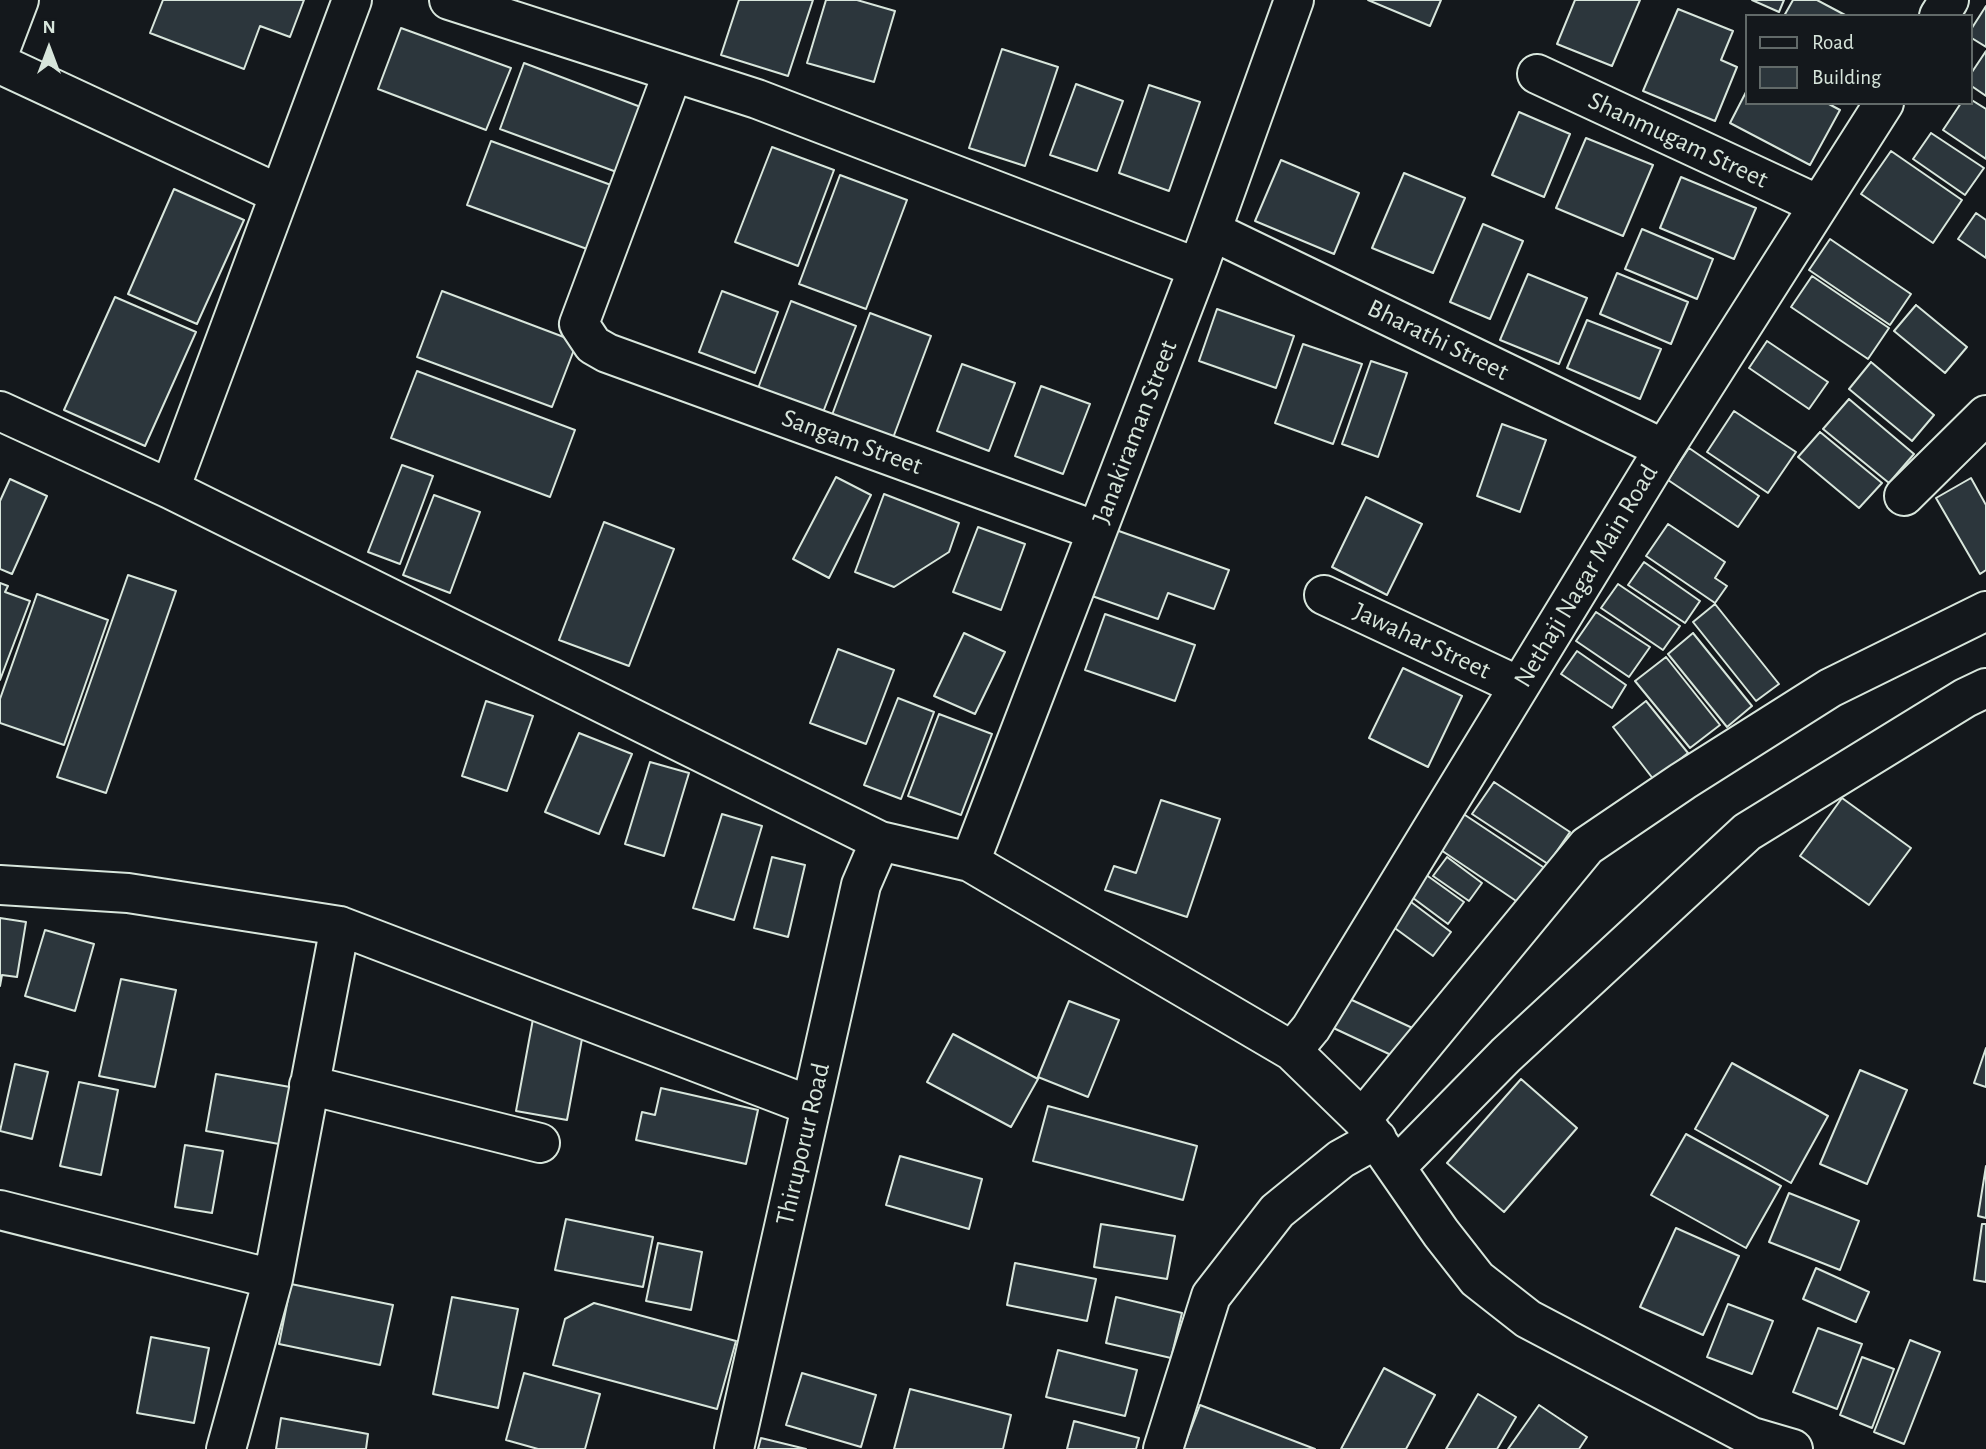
<!DOCTYPE html>
<html>
<head>
<meta charset="utf-8">
<style>
  body { margin:0 }
  #map { position:relative; width:1986px; height:1449px; overflow:hidden; background:#14181c; font-family:"Alegreya Sans",sans-serif }
  canvas { display:block }
  .legend { position:absolute; left:1745px; top:14px; width:228px; height:91px; box-sizing:border-box; background:#14181c; border:2px solid #626a69; margin:0; padding:9px 12px; list-style:none; font-size:21px; color:#d8e6dc }
  .legend li { display:flex; align-items:center; gap:14px; height:35px }
  .legend b { width:35px; border:2px solid #626a69 }
  .north { position:absolute; left:14px; top:14px; width:70px; height:70px; -webkit-text-stroke:5px #14181c; paint-order:stroke; rotate:0deg; font-size:19px; font-weight:700; line-height:28px; text-align:center; color:#d8e6dc }
  .north::after { content:''; display:block; margin:auto; width:24px; height:32px; background:#d8e6dc; clip-path:polygon(50% 0,100% 100%,50% 72%,0 100%) }
</style>
</head>
<body>
<div id="map">
<canvas width="1986" height="1449"></canvas>
<ul class="legend">
<li><b style="height:9px;background:#14181c"></b>Road</li>
<li><b style="height:19px;background:#2c363c"></b>Building</li>
</ul>
<div class="north">N</div>
</div>
<script>
const c = document.querySelector('canvas').getContext('2d');
c.lineJoin = 'round';
function paint(path, color) { c.fillStyle = color; c.fill(path, 'evenodd'); }
const toPath = rows => new Path2D(rows.map(r => 'M' + r).join(''));
function stroke(path, color, width, dash) { c.strokeStyle = color; c.lineWidth = width; c.lineCap = dash ? 'butt' : 'round'; c.setLineDash(dash || []); c.stroke(path); }
function drawText(font, color, halo, rows, align = 'center') {
  c.font = font + ' "Alegreya Sans",sans-serif'; c.lineWidth = 5; c.setLineDash([]); c.textBaseline = 'middle'; c.strokeStyle = halo; c.fillStyle = color; for (const [text, x, y, turn = 0] of rows) {
    c.save(); c.translate(x, y); c.rotate((+turn || 0) * Math.PI / 180); c.textAlign = isNaN(turn) ? turn : align; if (halo) c.strokeText(text, 0, 0); c.fillText(text, 0, 0); c.restore();
  }
}
const building = toPath([
  [163,0,304,0,290,37,260,26,244,69,150,33,163,0],
  [739,0,813,0,788,76,721,55,739,0],
  [826,0,857,0,895,11,874,82,807,63,826,0],
  [1368,0,1441,0,1430,26,1368,0],
  [1575,0,1640,0,1612,66,1557,44,1575,0],
  [1752,0,1784,0,1779,12,1752,0],
  [1793,0,1817,0,1847,16,1784,16,1793,0],
  [1986,6,1986,47,1970,37,1970,31,1986,6],
  [1678,9,1733,31,1721,60,1737,67,1715,121,1643,91,1678,9],
  [401,28,511,68,486,130,378,89,401,28],
  [1002,49,1058,67,1025,166,969,148,1002,49],
  [1986,51,1986,96,1970,85,1970,75,1986,51],
  [524,63,646,109,622,174,500,129,524,63],
  [1076,84,1123,101,1097,171,1050,155,1076,84],
  [1149,85,1200,102,1169,191,1119,173,1149,85],
  [1746,92,1746,103,1827,103,1840,110,1810,165,1730,123,1746,92],
  [1970,99,1986,109,1986,159,1943,130,1961,103,1970,103,1970,99],
  [1519,112,1570,134,1544,197,1492,175,1519,112],
  [1931,133,1984,168,1965,195,1913,159,1931,133],
  [1586,138,1653,165,1623,236,1556,208,1586,138],
  [491,141,611,185,587,249,467,205,491,141],
  [772,147,834,170,798,266,735,242,772,147],
  [1891,151,1962,200,1933,243,1861,194,1891,151],
  [1281,160,1359,193,1334,254,1255,221,1281,160],
  [1404,173,1465,198,1433,273,1372,248,1404,173],
  [840,175,907,200,866,309,799,284,840,175],
  [1681,177,1756,208,1734,259,1660,228,1681,177],
  [174,189,244,220,197,324,128,294,174,189],
  [1976,213,1986,220,1986,258,1958,239,1976,213],
  [1483,224,1523,241,1490,319,1450,302,1483,224],
  [1642,229,1713,259,1697,299,1625,269,1642,229],
  [1830,239,1911,294,1890,325,1809,270,1830,239],
  [1617,273,1688,302,1671,344,1600,314,1617,273],
  [1528,274,1587,298,1559,364,1500,340,1528,274],
  [1812,276,1889,328,1868,359,1791,307,1812,276],
  [442,291,577,342,552,407,417,357,442,291],
  [722,291,778,312,755,373,699,352,722,291],
  [115,297,196,332,145,446,64,410,115,297],
  [791,301,856,326,822,415,757,391,791,301],
  [1916,305,1967,347,1945,373,1894,331,1916,305],
  [1217,309,1294,336,1276,388,1199,361,1217,309],
  [870,313,931,336,890,446,829,423,870,313],
  [1587,320,1661,349,1640,399,1567,368,1587,320],
  [1767,341,1828,382,1809,409,1749,368,1767,341],
  [1303,344,1362,364,1333,444,1275,423,1303,344],
  [1371,361,1407,373,1378,457,1342,444,1371,361],
  [1871,362,1934,415,1912,441,1849,389,1871,362],
  [962,364,1015,383,989,451,937,431,962,364],
  [417,371,575,430,550,497,391,438,417,371],
  [1041,386,1090,404,1063,474,1015,456,1041,386],
  [1849,399,1914,454,1889,483,1823,429,1849,399],
  [1734,411,1796,452,1768,493,1707,452,1734,411],
  [1502,424,1546,440,1520,512,1477,496,1502,424],
  [1820,432,1882,483,1859,508,1798,457,1820,432],
  [1689,448,1759,496,1738,527,1668,480,1689,448],
  [402,465,433,476,400,564,368,552,402,465],
  [836,477,871,495,829,578,793,559,836,477],
  [1971,478,1986,505,1986,570,1980,574,1936,498,1971,478],
  [10,479,47,496,12,574,0,569,0,501,10,479],
  [884,494,959,523,949,552,894,587,855,572,884,494],
  [434,495,480,512,450,593,403,575,434,495],
  [1366,497,1422,524,1387,595,1332,567,1366,497],
  [604,522,674,549,629,666,559,640,604,522],
  [1668,524,1725,562,1715,578,1727,586,1715,603,1646,556,1668,524],
  [978,527,1025,544,1001,610,953,592,978,527],
  [1116,530,1229,570,1214,609,1168,593,1158,619,1092,596,1116,530],
  [1644,562,1700,601,1685,623,1628,585,1644,562],
  [128,575,176,591,106,793,57,777,128,575],
  [0,583,8,586,5,592,30,601,0,680,0,583],
  [1618,584,1680,626,1663,650,1601,608,1618,584],
  [37,594,108,620,64,745,0,723,0,699,37,594],
  [1715,604,1779,684,1756,701,1693,622,1715,604],
  [1596,612,1650,647,1629,677,1576,641,1596,612],
  [1105,614,1195,645,1175,701,1085,670,1105,614],
  [964,633,1005,652,975,714,934,696,964,633],
  [1693,633,1752,706,1727,727,1668,654,1693,633],
  [838,649,894,670,866,744,810,723,838,649],
  [1577,651,1626,685,1612,708,1561,674,1577,651],
  [1666,657,1720,725,1690,748,1635,681,1666,657],
  [1403,668,1462,696,1428,767,1369,738,1403,668],
  [898,698,934,712,901,799,864,785,898,698],
  [486,701,533,716,507,791,462,776,486,701],
  [1646,701,1688,753,1654,780,1613,727,1646,701],
  [939,714,992,734,961,815,908,796,939,714],
  [579,733,632,754,599,834,545,812,579,733],
  [650,762,689,773,664,856,625,844,650,762],
  [1494,782,1570,832,1548,864,1472,814,1494,782],
  [1842,798,1911,848,1869,905,1800,856,1842,798],
  [1161,800,1220,819,1187,917,1105,890,1114,866,1136,873,1161,800],
  [1459,811,1552,873,1528,909,1435,846,1459,811],
  [722,814,762,826,734,920,693,908,722,814],
  [772,857,805,865,788,937,754,928,772,857],
  [1447,857,1482,883,1469,901,1433,876,1447,857],
  [1425,874,1464,902,1448,924,1409,895,1425,874],
  [1399,893,1451,932,1433,956,1381,918,1399,893],
  [0,918,26,922,17,977,2,975,0,986,0,918],
  [45,930,94,944,75,1011,25,996,45,930],
  [121,979,176,990,155,1087,99,1076,121,979],
  [1341,995,1419,1031,1404,1061,1327,1025,1341,995],
  [1069,1001,1119,1020,1088,1097,1038,1077,1069,1001],
  [533,1019,584,1028,567,1120,516,1111,533,1019],
  [953,1034,1038,1079,1011,1127,927,1082,953,1034],
  [1986,1048,1986,1087,1974,1083,1986,1048],
  [1732,1063,1828,1116,1791,1183,1695,1129,1732,1063],
  [15,1064,48,1072,32,1139,0,1131,15,1064],
  [1860,1070,1907,1090,1867,1184,1820,1164,1860,1070],
  [216,1074,290,1087,279,1144,206,1131,216,1074],
  [1521,1079,1577,1128,1504,1212,1447,1163,1521,1079],
  [79,1082,118,1090,101,1175,60,1166,79,1082],
  [661,1088,758,1110,746,1164,636,1140,642,1112,655,1115,661,1088],
  [1048,1106,1197,1146,1183,1200,1033,1161,1048,1106],
  [1686,1134,1781,1186,1746,1248,1651,1195,1686,1134],
  [185,1145,223,1151,212,1213,175,1207,185,1145],
  [900,1156,982,1179,969,1229,886,1205,900,1156],
  [1986,1166,1986,1218,1978,1216,1986,1166],
  [1789,1193,1859,1221,1840,1270,1769,1242,1789,1193],
  [566,1219,653,1237,643,1287,555,1270,566,1219],
  [1101,1224,1175,1236,1167,1279,1094,1267,1101,1224],
  [1982,1224,1986,1224,1986,1282,1974,1280,1982,1224],
  [1676,1228,1739,1256,1703,1335,1640,1307,1676,1228],
  [658,1243,702,1252,691,1310,646,1301,658,1243],
  [1015,1263,1096,1279,1087,1321,1007,1305,1015,1263],
  [1816,1268,1869,1292,1856,1322,1803,1299,1816,1268],
  [291,1284,393,1305,380,1365,279,1344,291,1284],
  [452,1297,518,1309,498,1408,433,1394,452,1297],
  [1116,1297,1182,1313,1171,1358,1106,1343,1116,1297],
  [594,1303,736,1341,717,1409,553,1365,565,1319,594,1303],
  [1728,1304,1773,1321,1752,1374,1707,1357,1728,1304],
  [1818,1328,1862,1344,1837,1409,1793,1392,1818,1328],
  [151,1337,209,1348,194,1423,137,1413,151,1337],
  [1910,1340,1940,1352,1904,1444,1874,1432,1910,1340],
  [1058,1350,1137,1370,1125,1416,1046,1397,1058,1350],
  [1862,1357,1894,1369,1872,1428,1840,1415,1862,1357],
  [1384,1368,1435,1395,1406,1449,1341,1449,1384,1368],
  [524,1373,600,1394,585,1449,538,1449,506,1440,524,1373],
  [802,1373,876,1395,861,1447,786,1425,802,1373],
  [910,1389,1011,1415,1003,1449,894,1449,910,1389],
  [1478,1394,1516,1417,1497,1449,1446,1449,1478,1394],
  [1200,1405,1315,1449,1183,1449,1200,1405],
  [1539,1405,1587,1437,1579,1449,1508,1449,1539,1405],
  [281,1418,368,1434,366,1449,276,1449,281,1418],
  [1074,1421,1139,1438,1136,1449,1067,1449,1074,1421],
  [761,1438,806,1449,758,1449,761,1438]
]);
paint(building, '#2c363c');
stroke(building, '#d8e6dc', 2);
const street = toPath([
  [449,0,757,99,1198,268],
  [1939,16,1949,0],
  [0,50,19,0],
  [0,64,279,194],
  [673,72,579,324,593,345,607,353,1097,531],
  [1537,74,1819,205],
  [1212,231,1664,449],
  [0,411,170,489,880,841,970,862,1292,1051,1362,1119,1441,1233,1477,1279,1528,1319,1752,1437,1793,1449],
  [170,489,352,0],
  [1904,496,1986,415],
  [1324,595,1519,686],
  [970,862,1198,268,1294,0],
  [0,885,128,893,340,926,811,1106],
  [1292,1051,1311,1028,1664,449,1884,103],
  [309,1085,540,1143],
  [1362,1119,1587,846,1683,781,1830,688,1986,611],
  [1396,1167,1506,1055,1747,832,1965,698,1986,688],
  [0,1210,273,1279],
  [226,1449,273,1279,340,926],
  [734,1449,861,885,880,841],
  [1163,1449,1211,1296,1277,1211,1341,1159,1377,1139]
]);
stroke(street, '#d8e6dc', 42);
stroke(street, '#14181c', 38);
drawText('26px', '#d8e6dc', '#14181c', [
  ["Shanmugam Street",1678,140,25],
  ["Bharathi Street",1438,340,26],
  ["Janakiraman Street",1135,432,-69],
  ["Sangam Street",852,442,20],
  ["Nethaji Nagar Main Road",1586,576,-59],
  ["Jawahar Street",1422,641,25],
  ["Thiruporur Road",803,1144,-77]
]);
</script>
</body>
</html>
